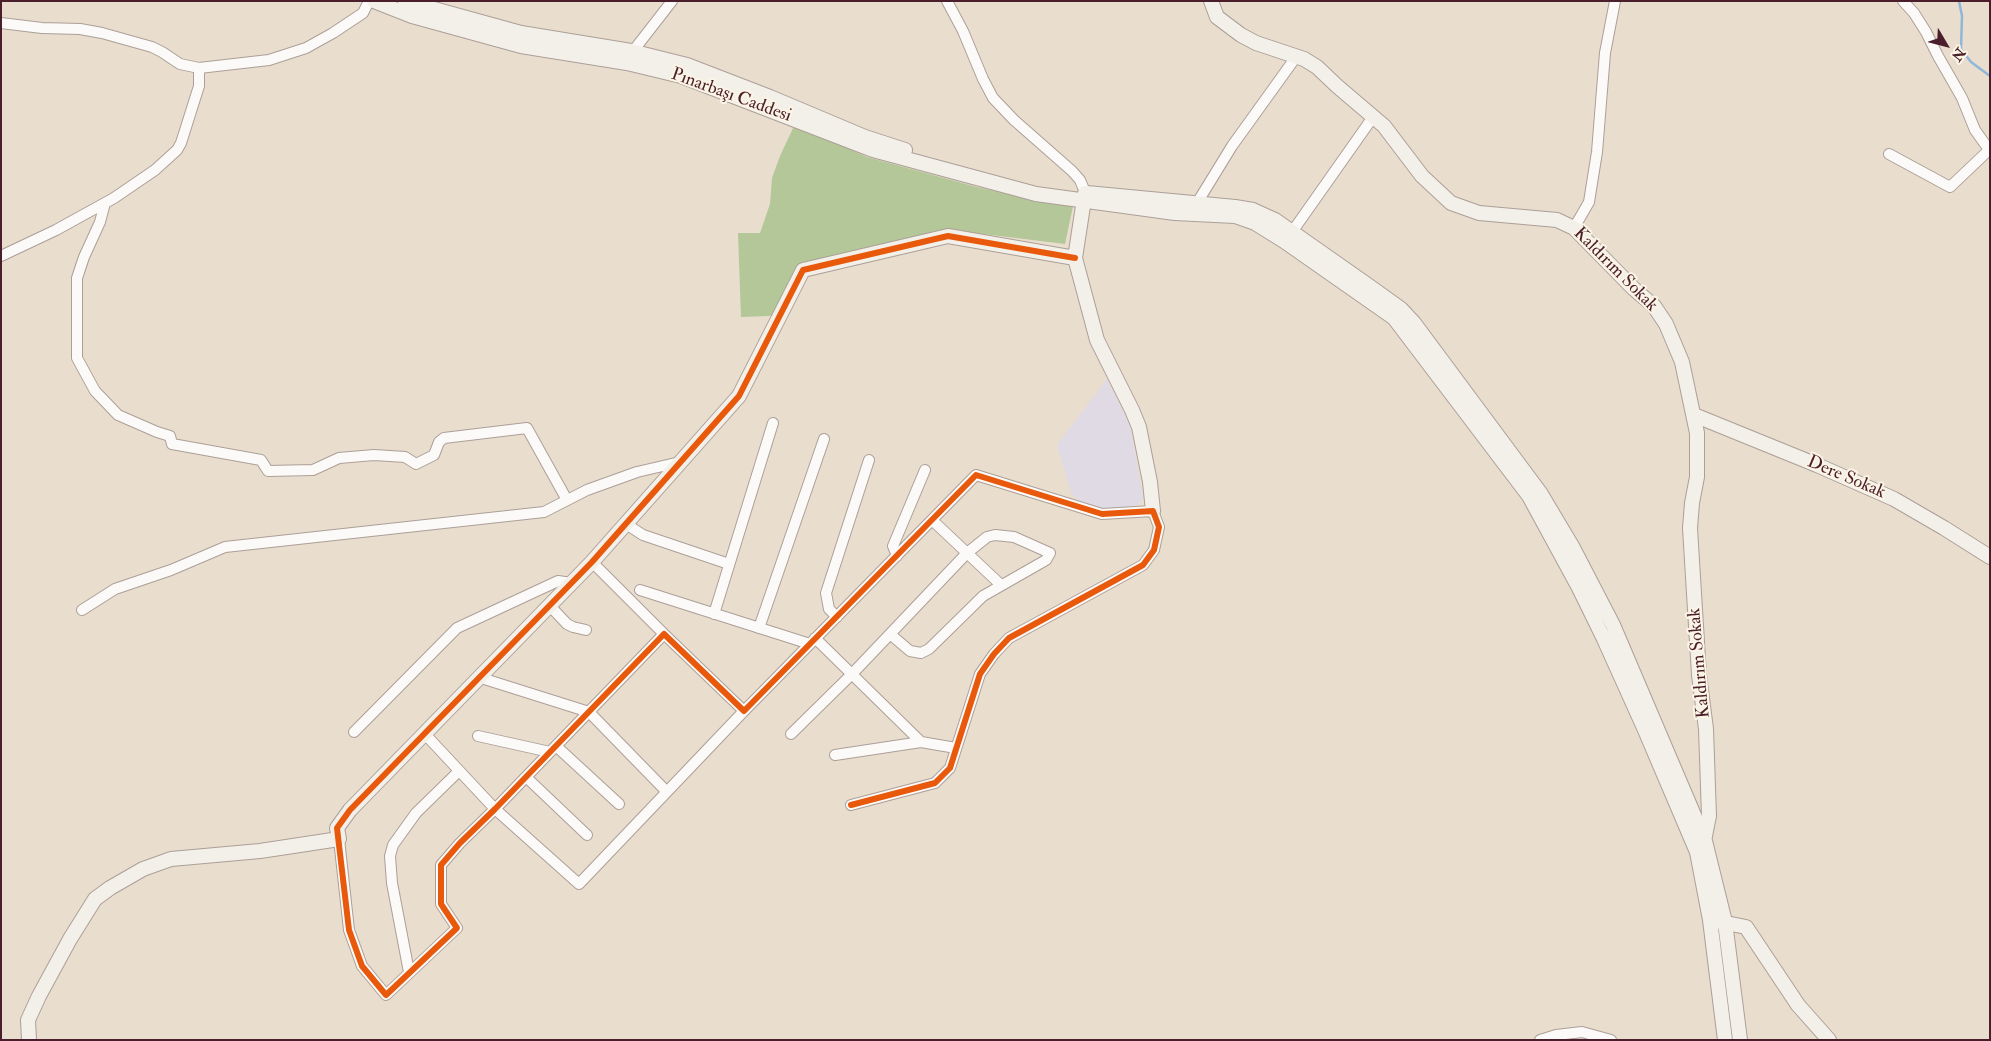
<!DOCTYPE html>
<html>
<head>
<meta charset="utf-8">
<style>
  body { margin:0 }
  #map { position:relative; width:1991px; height:1041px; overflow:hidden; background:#e9ddce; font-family:"IM FELL Double Pica",serif }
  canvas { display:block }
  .frame { position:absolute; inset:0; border:2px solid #4a1f2b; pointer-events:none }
  .north { position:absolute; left:1921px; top:20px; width:50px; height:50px; -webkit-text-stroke:4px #fcf5e5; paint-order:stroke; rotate:127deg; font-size:14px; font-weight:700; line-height:20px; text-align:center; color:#4a1f2b }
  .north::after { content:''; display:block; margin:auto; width:18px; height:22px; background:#4a1f2b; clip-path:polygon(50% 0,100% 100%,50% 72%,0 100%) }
</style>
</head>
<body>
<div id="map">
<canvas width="1991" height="1041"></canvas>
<div class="frame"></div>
<div class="north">N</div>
</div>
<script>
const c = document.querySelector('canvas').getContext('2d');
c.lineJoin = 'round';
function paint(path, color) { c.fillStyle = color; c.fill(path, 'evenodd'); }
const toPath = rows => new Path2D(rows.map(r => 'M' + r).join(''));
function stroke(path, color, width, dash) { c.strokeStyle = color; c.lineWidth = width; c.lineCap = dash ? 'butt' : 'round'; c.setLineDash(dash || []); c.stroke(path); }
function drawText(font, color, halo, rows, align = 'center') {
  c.font = font + ' "IM FELL Double Pica",serif'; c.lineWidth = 4; c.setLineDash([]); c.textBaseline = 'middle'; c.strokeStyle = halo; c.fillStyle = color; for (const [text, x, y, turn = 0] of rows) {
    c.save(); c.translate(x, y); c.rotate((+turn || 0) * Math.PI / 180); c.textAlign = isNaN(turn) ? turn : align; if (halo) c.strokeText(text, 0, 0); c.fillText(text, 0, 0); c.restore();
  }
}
paint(toPath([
  [1107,379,1130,425,1143,498,1139,505,1105,510,1079,501,1071,493,1057,445]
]), '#e0dae5');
paint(toPath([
  [795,124,867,157,977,187,1038,201,1073,206,1065,244,967,232,932,233,830,256,818,262,811,269,794,304,781,313,769,316,741,317,738,233,760,233,770,204,772,178,780,156]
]), '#b4c798');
stroke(toPath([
  [1959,1,1962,16,1961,49,1971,62,1990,76]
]), '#91b7d8', 2.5);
const street = toPath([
  [947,1,963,31,983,79,993,98,1014,120,1072,171,1080,180,1085,192],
  [1903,1,1914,13,1926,32,1938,56,1962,98,1975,130,1990,151],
  [1,23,42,28,80,29,102,33,152,47,162,52,180,64,199,68,269,60,306,48,333,33,363,13,369,1],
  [630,55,672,1],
  [1889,154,1950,187,1989,150],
  [105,203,100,222,84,257,77,278,77,358,95,391,118,415,157,432,170,436,172,444,261,460,268,471,313,470,339,458,374,455,405,457,416,464,434,455,439,442,444,438,527,428,567,500],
  [1197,208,1197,203,1232,146,1296,57],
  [1574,228,1589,202,1597,152,1605,53,1615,1],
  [1292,232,1373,117],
  [1,256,56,230,114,198,155,170,177,150,181,143,199,86,199,68],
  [932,520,1001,585],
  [626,524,643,535,729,564],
  [897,556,893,546,925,470],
  [592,562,664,634],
  [640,590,810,644],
  [549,605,567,624,573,627,586,630],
  [82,610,115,589,171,570,225,547,544,512,587,490,637,472,680,462],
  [714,614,773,423],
  [837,617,829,609,826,593,869,460],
  [759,628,824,439],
  [815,638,921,742,956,748],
  [478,677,589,712,667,792],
  [354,732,457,628,558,581,571,583],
  [424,733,495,809,579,884,744,711],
  [791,734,852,674,967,553,987,537,995,535,1014,537,1050,553,1046,560,983,596,929,649,921,653,910,651,890,634],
  [478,736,550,752],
  [556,746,619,804],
  [835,755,921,742],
  [526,777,587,835],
  [339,839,349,930,362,966,386,995,457,928,441,904,441,865,460,843,495,809,664,634,744,711,976,475,1102,514,1153,511,1159,527,1154,550,1143,565,1009,638,994,654,980,674,950,768,935,783,851,805],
  [409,972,392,883,390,856,393,845,416,813,459,771],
  [1540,1040,1556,1035,1582,1032,1611,1040]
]);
const secondary = toPath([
  [374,1,412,16,521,46,627,63,681,76,873,150,1036,194,1175,213,1235,216,1255,223,1284,241,1394,318,1529,496,1579,588,1604,639,1645,730,1697,852,1710,920,1725,1040],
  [405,1,521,33,631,51,687,65,770,97,865,137,905,150],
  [1211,1,1217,17,1241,35,1256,43,1304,59,1317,67,1337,86,1384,126,1422,176,1451,203,1479,213,1557,220,1574,228,1634,289,1654,306,1666,324,1682,362,1697,433,1697,477,1692,503,1690,528,1699,675,1706,729,1709,816,1704,841],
  [1085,193,1075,258,1097,340,1132,410,1139,427,1150,482,1153,511],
  [1087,193,1235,207,1253,210,1275,220,1369,286,1401,309,1414,323,1541,494,1572,546,1613,625,1705,841,1725,922,1740,1040],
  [1694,415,1817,465,1894,499,1944,528,1990,557],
  [1716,921,1746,927,1798,1005,1829,1040],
  [29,1040,28,1020,39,996,70,939,95,899,110,888,143,869,171,859,260,851,339,839,337,828,350,810,592,562,739,396,803,270,948,236,1075,258]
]);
stroke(street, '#ac9f98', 12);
stroke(secondary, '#ac9f98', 16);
stroke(street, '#fcfaf8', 10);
stroke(secondary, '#f3f0e9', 14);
stroke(toPath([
  [851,805,935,783,950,768,980,674,994,654,1009,638,1143,565,1154,550,1159,527,1153,511,1102,514,976,475,744,711,664,634,495,809,460,843,441,865,441,904,457,928,386,995,362,966,349,930,337,828,350,810,592,562,739,396,803,270,948,236,1075,258]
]), '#e8590c', 6);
drawText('18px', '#4a1f2b', '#fcf5e5', [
  ["Pınarbaşı Caddesi",731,96,20],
  ["Kaldırım Sokak",1615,270,45],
  ["Dere Sokak",1846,478,23],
  ["Kaldırım Sokak",1700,663,-95]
]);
</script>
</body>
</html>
